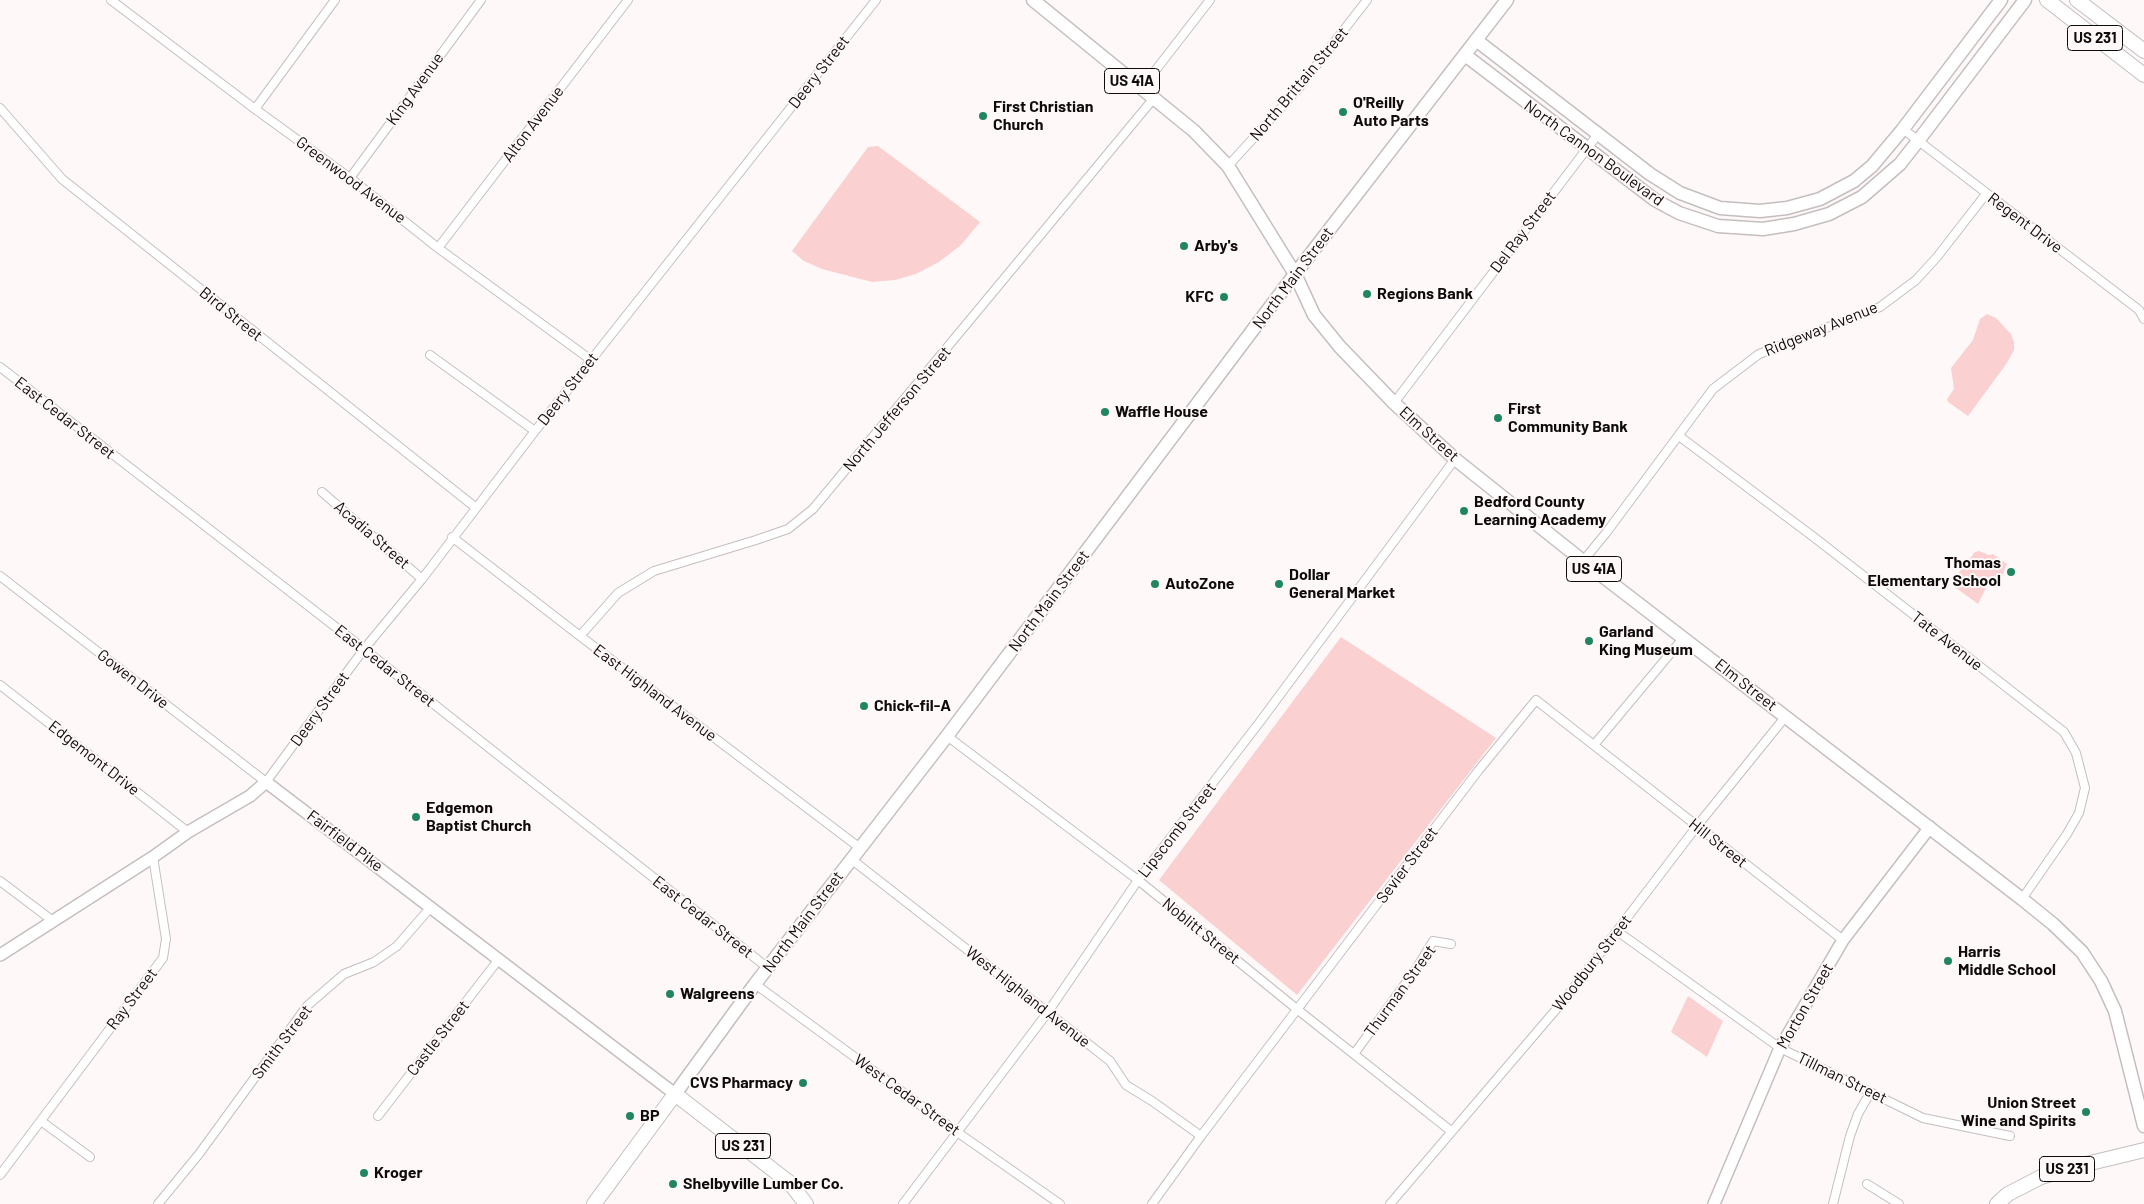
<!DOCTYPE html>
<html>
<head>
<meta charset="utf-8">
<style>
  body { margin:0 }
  canvas { display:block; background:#fff8f8 }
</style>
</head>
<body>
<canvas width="2144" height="1204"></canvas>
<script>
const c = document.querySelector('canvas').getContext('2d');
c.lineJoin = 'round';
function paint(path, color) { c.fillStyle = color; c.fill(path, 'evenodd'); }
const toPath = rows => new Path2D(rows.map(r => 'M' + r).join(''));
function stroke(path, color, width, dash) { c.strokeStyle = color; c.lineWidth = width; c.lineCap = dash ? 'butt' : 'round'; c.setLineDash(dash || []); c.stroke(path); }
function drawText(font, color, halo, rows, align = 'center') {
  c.font = font + ' Barlow,sans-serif'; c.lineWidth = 4; c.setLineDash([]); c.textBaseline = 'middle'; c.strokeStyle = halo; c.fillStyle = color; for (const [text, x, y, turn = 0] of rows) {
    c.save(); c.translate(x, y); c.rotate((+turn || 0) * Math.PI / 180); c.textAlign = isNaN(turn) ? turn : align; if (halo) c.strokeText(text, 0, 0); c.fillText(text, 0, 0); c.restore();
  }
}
paint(toPath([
  [878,146,980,222,961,245,939,262,916,274,895,280,872,282,822,269,804,261,792,251,868,147],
  [1987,314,1996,318,2011,334,2014,342,2014,350,2007,363,1968,416,1948,402,1947,399,1954,389,1951,368,1973,340,1980,319],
  [1979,551,1989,555,1993,554,2007,564,1997,588,1988,584,1978,604,1952,585,1954,579,1975,552],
  [1341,637,1496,738,1297,995,1159,880],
  [1688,996,1723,1021,1707,1057,1671,1032]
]), '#fad0d0');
const street = toPath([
  [111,0,255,109,350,178,438,248,591,360],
  [1141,89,1210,0],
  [0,108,62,179,475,507],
  [255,109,335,0],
  [1903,129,2139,310,2144,319],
  [1228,166,1298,89,1367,0],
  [350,178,481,0],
  [438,248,628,0],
  [430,355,535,431],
  [0,367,364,649,768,968],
  [1394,403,1598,134],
  [1679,436,1815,538,2064,732,2076,753,2085,788,2079,813,2067,834,2022,899],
  [322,492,422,579],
  [452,537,580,636,860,848],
  [1583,561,1606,533,1713,389,1759,354,1880,307,1916,280,1937,257,1986,194],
  [0,576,266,782,364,649,422,579,535,431,876,0],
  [580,636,618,593,654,571,756,540,788,529,813,509,1154,98],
  [0,685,188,832],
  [947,736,1138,880,1298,1010,1451,1131],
  [1594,745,1684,637],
  [851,859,1110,1061,1126,1085,1152,1101,1201,1136],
  [0,881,53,921],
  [1617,931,1780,1048,1923,1118,2010,1136],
  [755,984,957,1132,1060,1204],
  [1354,1054,1416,969,1433,941,1451,944],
  [378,1116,499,959],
  [41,1121,90,1157],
  [0,1175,163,958,166,939,153,857],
  [1867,1184,1899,1204],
  [158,1204,199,1154,307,1006,344,974,374,962,397,946,431,907],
  [903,1204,1048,1012,1138,880,1259,723,1455,459],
  [1152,1204,1201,1136,1478,771,1536,700,1843,940],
  [1390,1204,1565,999,1697,826,1786,716],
  [1833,1204,1850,1136,1858,1114,1870,1093]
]);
const secondary = toPath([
  [0,955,153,857,188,832,250,796,266,782,675,1094],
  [1714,1204,1780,1048,1843,940,1930,827]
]);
const primary = toPath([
  [1033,0,1194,131,1228,166,1295,274,1314,315,1340,347,1394,403,1455,459,1583,561,2022,899,2053,924,2082,952,2101,981,2115,1011,2144,1126],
  [1476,40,1650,174,1680,193,1720,208,1760,211,1787,208,1820,199,1854,181,1872,166,1903,129,2001,0],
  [1465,55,1655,200,1679,213,1718,226,1763,229,1794,224,1829,214,1862,197,1885,177,1900,164,1918,141,2025,0],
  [675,1094,755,984,947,736,1295,274,1507,0]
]);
const highway = toPath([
  [2047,0,2144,75],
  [2077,0,2144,51],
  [594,1204,675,1094,790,1183,806,1204],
  [1997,1204,2008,1194,2041,1177,2078,1166,2144,1150]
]);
stroke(street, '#c6bebe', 10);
stroke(secondary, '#c6bebe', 14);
stroke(primary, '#c6bebe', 15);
stroke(highway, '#c6bebe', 16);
stroke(street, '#fff', 8);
stroke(secondary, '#fff', 11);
stroke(primary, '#fff', 12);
stroke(highway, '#fff', 14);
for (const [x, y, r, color] of [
  [1343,112,5,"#208560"],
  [983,116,5,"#208560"],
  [1184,246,5,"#208560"],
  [1367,294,5,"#208560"],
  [1224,297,5,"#208560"],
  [1105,412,5,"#208560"],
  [1498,418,5,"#208560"],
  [1464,511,5,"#208560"],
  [2011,572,5,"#208560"],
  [1155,584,5,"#208560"],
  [1279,584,5,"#208560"],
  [1589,641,5,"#208560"],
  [864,706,5,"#208560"],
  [416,817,5,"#208560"],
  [1948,961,5,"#208560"],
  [670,994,5,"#208560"],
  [803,1083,5,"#208560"],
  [2086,1112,5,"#208560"],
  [630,1116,5,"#208560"],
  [364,1173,5,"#208560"],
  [673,1184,5,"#208560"]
]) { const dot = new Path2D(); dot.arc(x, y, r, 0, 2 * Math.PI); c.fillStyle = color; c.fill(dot); stroke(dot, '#fff8f8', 2); }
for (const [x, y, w] of [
  [2095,38,55],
  [1132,81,55],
  [1594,569,55],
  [743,1146,55],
  [2067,1169,55]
]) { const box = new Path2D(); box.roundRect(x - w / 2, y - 12.5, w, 25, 4); c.fillStyle = '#fff8f8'; c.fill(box); stroke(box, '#0e0b0b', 1); }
drawText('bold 15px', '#0e0b0b', null, [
  ["US 231",2095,38],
  ["US 41A",1132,81],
  ["US 41A",1594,569],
  ["US 231",743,1146],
  ["US 231",2067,1169]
]);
drawText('16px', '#0e0b0b', '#fff8f8', [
  ["Deery Street",819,72,-52],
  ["North Brittain Street",1299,84,-50],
  ["King Avenue",415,89,-54],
  ["Alton Avenue",533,124,-53],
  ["North Cannon Boulevard",1594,153,36],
  ["Greenwood Avenue",351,180,37],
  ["Regent Drive",2025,223,37],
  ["Del Ray Street",1523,232,-53],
  ["North Main Street",1293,278,-53],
  ["Bird Street",231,314,39],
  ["Ridgeway Avenue",1821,329,-22],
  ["Deery Street",568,389,-52],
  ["North Jefferson Street",897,409,-50],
  ["East Cedar Street",65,418,38],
  ["Elm Street",1429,434,42],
  ["Acadia Street",372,535,41],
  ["North Main Street",1049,601,-53],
  ["Tate Avenue",1947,641,38],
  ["East Cedar Street",385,666,38],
  ["Gowen Drive",133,679,38],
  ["Elm Street",1746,685,38],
  ["East Highland Avenue",655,693,37],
  ["Deery Street",320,709,-54],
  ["Edgemont Drive",94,758,38],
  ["Lipscomb Street",1177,830,-52],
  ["Fairfield Pike",345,841,37],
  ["Hill Street",1718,843,38],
  ["Sevier Street",1407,865,-53],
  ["East Cedar Street",703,917,38],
  ["North Main Street",803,922,-53],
  ["Noblitt Street",1201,931,39],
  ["Woodbury Street",1592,963,-52],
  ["Thurman Street",1400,991,-54],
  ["West Highland Avenue",1028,997,38],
  ["Ray Street",132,999,-53],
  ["Morton Street",1805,1006,-60],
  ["Castle Street",438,1038,-52],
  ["Smith Street",282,1042,-53],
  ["Tillman Street",1842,1078,26],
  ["West Cedar Street",907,1095,36]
]);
drawText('bold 16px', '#0e0b0b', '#fff8f8', [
  ["O'Reilly",1353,103],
  ["Auto Parts",1353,121],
  ["First Christian",993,107],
  ["Church",993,125],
  ["Arby's",1194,246],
  ["Regions Bank",1377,294],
  ["KFC",1214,297,"right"],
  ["First",1508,409],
  ["Community Bank",1508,427],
  ["Waffle House",1115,412],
  ["Bedford County",1474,502],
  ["Learning Academy",1474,520],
  ["Thomas",2001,563,"right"],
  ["Elementary School",2001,581,"right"],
  ["Dollar",1289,575],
  ["General Market",1289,593],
  ["AutoZone",1165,584],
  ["Garland",1599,632],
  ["King Museum",1599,650],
  ["Chick-fil-A",874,706],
  ["Edgemon",426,808],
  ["Baptist Church",426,826],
  ["Harris",1958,952],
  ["Middle School",1958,970],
  ["Walgreens",680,994],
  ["CVS Pharmacy",793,1083,"right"],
  ["Union Street",2076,1103,"right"],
  ["Wine and Spirits",2076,1121,"right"],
  ["BP",640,1116],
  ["Kroger",374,1173],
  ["Shelbyville Lumber Co.",683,1184]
], 'left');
</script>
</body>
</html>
